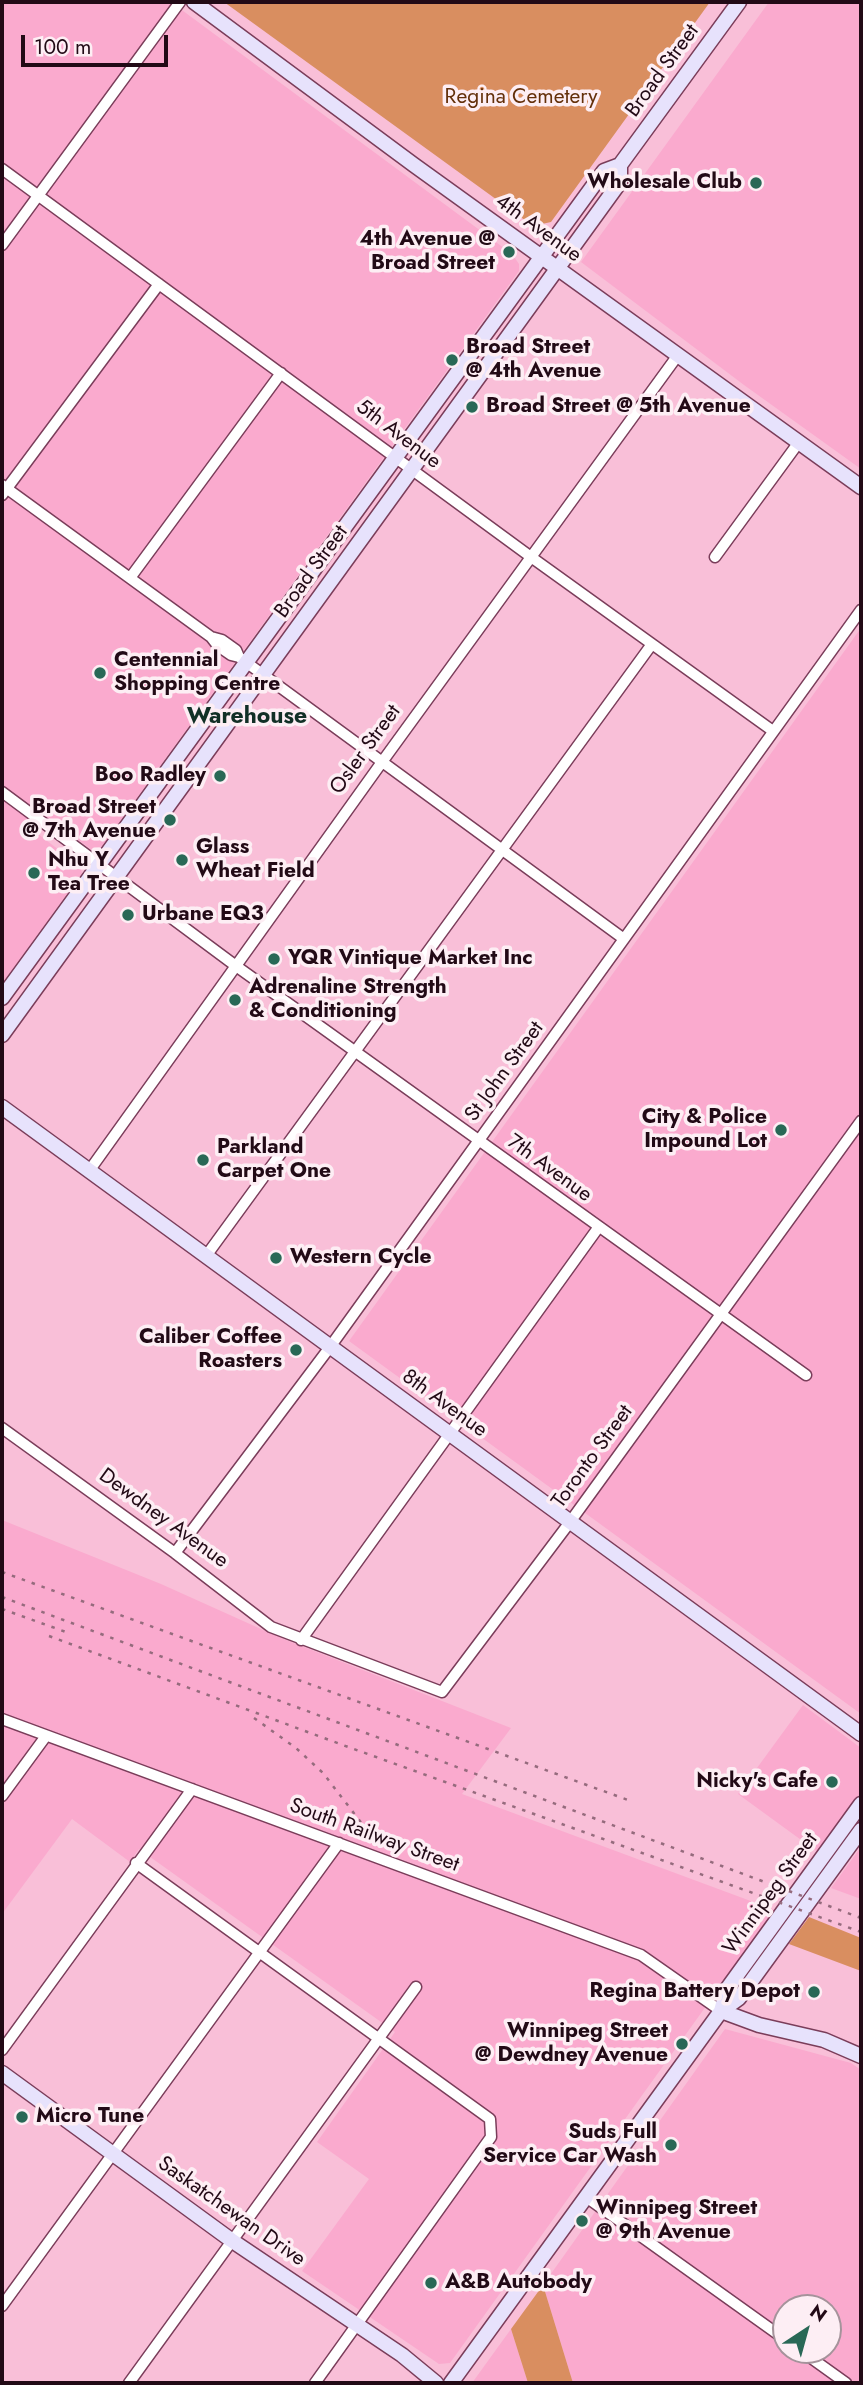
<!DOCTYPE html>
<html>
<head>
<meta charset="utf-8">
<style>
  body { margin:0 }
  #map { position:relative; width:863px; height:2385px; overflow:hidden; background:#f9bfd8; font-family:Jost,sans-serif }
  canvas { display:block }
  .frame { position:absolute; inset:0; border:4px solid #220a16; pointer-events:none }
  .north { position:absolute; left:772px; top:2294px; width:70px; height:70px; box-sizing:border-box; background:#fdeef4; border:2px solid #a5939b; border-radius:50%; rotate:36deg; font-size:19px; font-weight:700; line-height:28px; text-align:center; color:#220a16 }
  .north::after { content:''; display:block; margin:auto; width:24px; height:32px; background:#296856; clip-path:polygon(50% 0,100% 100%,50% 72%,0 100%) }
  .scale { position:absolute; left:21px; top:35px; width:147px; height:32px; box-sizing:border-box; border:4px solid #220a16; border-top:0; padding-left:9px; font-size:21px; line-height:24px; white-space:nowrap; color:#220a16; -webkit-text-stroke:5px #fdeef4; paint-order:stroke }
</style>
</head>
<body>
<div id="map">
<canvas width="863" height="2385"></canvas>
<div class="frame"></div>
<div class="north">N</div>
<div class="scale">100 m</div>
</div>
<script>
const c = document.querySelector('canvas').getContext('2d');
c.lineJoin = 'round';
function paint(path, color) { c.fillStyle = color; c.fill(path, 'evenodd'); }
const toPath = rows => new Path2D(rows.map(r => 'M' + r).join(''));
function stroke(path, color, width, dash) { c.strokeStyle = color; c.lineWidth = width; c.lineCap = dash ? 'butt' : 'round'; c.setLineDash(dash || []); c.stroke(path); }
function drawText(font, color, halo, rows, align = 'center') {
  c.font = font + ' Jost,sans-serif'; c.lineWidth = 7; c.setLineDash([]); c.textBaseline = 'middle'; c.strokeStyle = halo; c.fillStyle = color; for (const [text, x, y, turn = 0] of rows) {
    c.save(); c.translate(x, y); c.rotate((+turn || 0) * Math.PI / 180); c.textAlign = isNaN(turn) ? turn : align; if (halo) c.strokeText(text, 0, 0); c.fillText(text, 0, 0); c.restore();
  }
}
paint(toPath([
  [2,2,171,2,512,254,519,264,519,271,102,846,92,850,50,819,38,834,80,866,82,873,2,984],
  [769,2,861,2,861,469,744,385,581,262],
  [861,628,861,1714,349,1341],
  [2,1520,161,1584,281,1638,511,1728,462,1794,775,1910,450,2363,439,2364,302,2271,369,2179,317,2142,395,2032,139,1849,130,1862,72,1819,2,1914],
  [803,1705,861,1748,861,1794,819,1853,738,1794],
  [861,1847,861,1899,831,1888],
  [725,2029,851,2063,861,2070,861,2383,573,2383,543,2285],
  [786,2308,828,2308,828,2350,786,2350],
  [511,2329,528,2383,472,2383]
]), '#faaace');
paint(toPath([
  [224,2,710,2,551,222,533,226],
  [809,1917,861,1938,861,1971,789,1944],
  [543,2285,573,2383,528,2383,511,2329]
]), '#d98e60');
const street = toPath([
  [2,169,531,557,773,731],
  [2,245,180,2],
  [2,485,211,637,218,646,231,655,239,657,624,939],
  [2,495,159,284],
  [715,557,799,442],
  [130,578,281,373],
  [211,637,222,640,236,650,239,657],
  [2,792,236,966,806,1375],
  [89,1171,382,762,678,355],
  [206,1256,652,644],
  [2,1428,175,1553,271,1627,442,1692,570,1522,861,1121],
  [175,1553,330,1347,861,610],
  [301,1640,598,1228],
  [2,1719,641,1955,721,2011],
  [2,1796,46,1736],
  [136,1863,490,2119,491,2137,315,2383],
  [2,2050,192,1789],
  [586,2197,786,2340],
  [2,2306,339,1843],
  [800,2350,846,2383],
  [129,2383,416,1987]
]);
const secondary = toPath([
  [194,2,414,165,861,487],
  [2,998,604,171,620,165,739,2],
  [2,1035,620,182,620,165],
  [2,1107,861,1734],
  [721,2011,727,1989,861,1804],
  [721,2011,759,2025,824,2040,861,2056],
  [2,2073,231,2240,402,2355,436,2383],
  [451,2383,721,2011,739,1998,861,1830]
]);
stroke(street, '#7a3d5a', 13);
stroke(secondary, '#7a3d5a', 17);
stroke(street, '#fff', 10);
stroke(secondary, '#e7e2fc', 14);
stroke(toPath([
  [2,1572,628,1800],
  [2,1597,861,1918],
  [2,1609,66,1632],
  [49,1636,340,1744,861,1932],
  [254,1718,296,1748,323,1773,363,1825]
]), '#956b7d', 2.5, [3.5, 7]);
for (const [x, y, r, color] of [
  [756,183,7,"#296856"],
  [509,252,7,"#296856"],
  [452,360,7,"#296856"],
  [472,407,7,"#296856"],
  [100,673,7,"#296856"],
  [220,776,7,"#296856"],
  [170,820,7,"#296856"],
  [182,860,7,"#296856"],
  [34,873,7,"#296856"],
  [128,915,7,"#296856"],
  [274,959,7,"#296856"],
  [235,1000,7,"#296856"],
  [781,1130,7,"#296856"],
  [203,1160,7,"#296856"],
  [276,1258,7,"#296856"],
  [296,1350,7,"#296856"],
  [832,1782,7,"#296856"],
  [814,1992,7,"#296856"],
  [682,2044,7,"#296856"],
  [22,2117,7,"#296856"],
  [671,2145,7,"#296856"],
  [582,2221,7,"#296856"],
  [431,2283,7,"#296856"]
]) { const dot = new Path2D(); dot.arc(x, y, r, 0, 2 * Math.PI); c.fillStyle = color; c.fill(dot); stroke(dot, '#fdeef4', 2.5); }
drawText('21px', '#220a16', '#fdeef4', [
  ["Broad Street",663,71,-54],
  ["4th Avenue",538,229,36],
  ["5th Avenue",398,435,37],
  ["Broad Street",312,572,-54],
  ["Osler Street",366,750,-54],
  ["St John Street",505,1072,-54],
  ["7th Avenue",549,1169,36],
  ["8th Avenue",444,1404,36],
  ["Toronto Street",593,1457,-54],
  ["Dewdney Avenue",163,1519,36],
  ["South Railway Street",374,1836,20],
  ["Winnipeg Street",771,1894,-54],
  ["Saskatchewan Drive",231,2212,35]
]);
drawText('21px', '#64300a', '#fdeef4', [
  ["Regina Cemetery",521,98]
]);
drawText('bold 21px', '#220a16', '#fdeef4', [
  ["Wholesale Club",742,183,"right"],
  ["4th Avenue @",495,240,"right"],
  ["Broad Street",495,264,"right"],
  ["Broad Street",466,348],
  ["@ 4th Avenue",466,372],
  ["Broad Street @ 5th Avenue",486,407],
  ["Centennial",114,661],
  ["Shopping Centre",114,685],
  ["Boo Radley",206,776,"right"],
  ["Broad Street",156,808,"right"],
  ["@ 7th Avenue",156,832,"right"],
  ["Glass",196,848],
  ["Wheat Field",196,872],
  ["Nhu Y",48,861],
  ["Tea Tree",48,885],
  ["Urbane EQ3",142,915],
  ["YQR Vintique Market Inc",288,959],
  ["Adrenaline Strength",249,988],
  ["& Conditioning",249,1012],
  ["City & Police",767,1118,"right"],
  ["Impound Lot",767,1142,"right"],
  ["Parkland",217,1148],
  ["Carpet One",217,1172],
  ["Western Cycle",290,1258],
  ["Caliber Coffee",282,1338,"right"],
  ["Roasters",282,1362,"right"],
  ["Nicky's Cafe",818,1782,"right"],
  ["Regina Battery Depot",800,1992,"right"],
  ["Winnipeg Street",668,2032,"right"],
  ["@ Dewdney Avenue",668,2056,"right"],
  ["Micro Tune",36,2117],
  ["Suds Full",657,2133,"right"],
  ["Service Car Wash",657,2157,"right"],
  ["Winnipeg Street",596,2209],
  ["@ 9th Avenue",596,2233],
  ["A&B Autobody",445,2283]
], 'left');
drawText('bold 23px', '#112f26', '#fdeef4', [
  ["Warehouse",247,717]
]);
</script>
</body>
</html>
